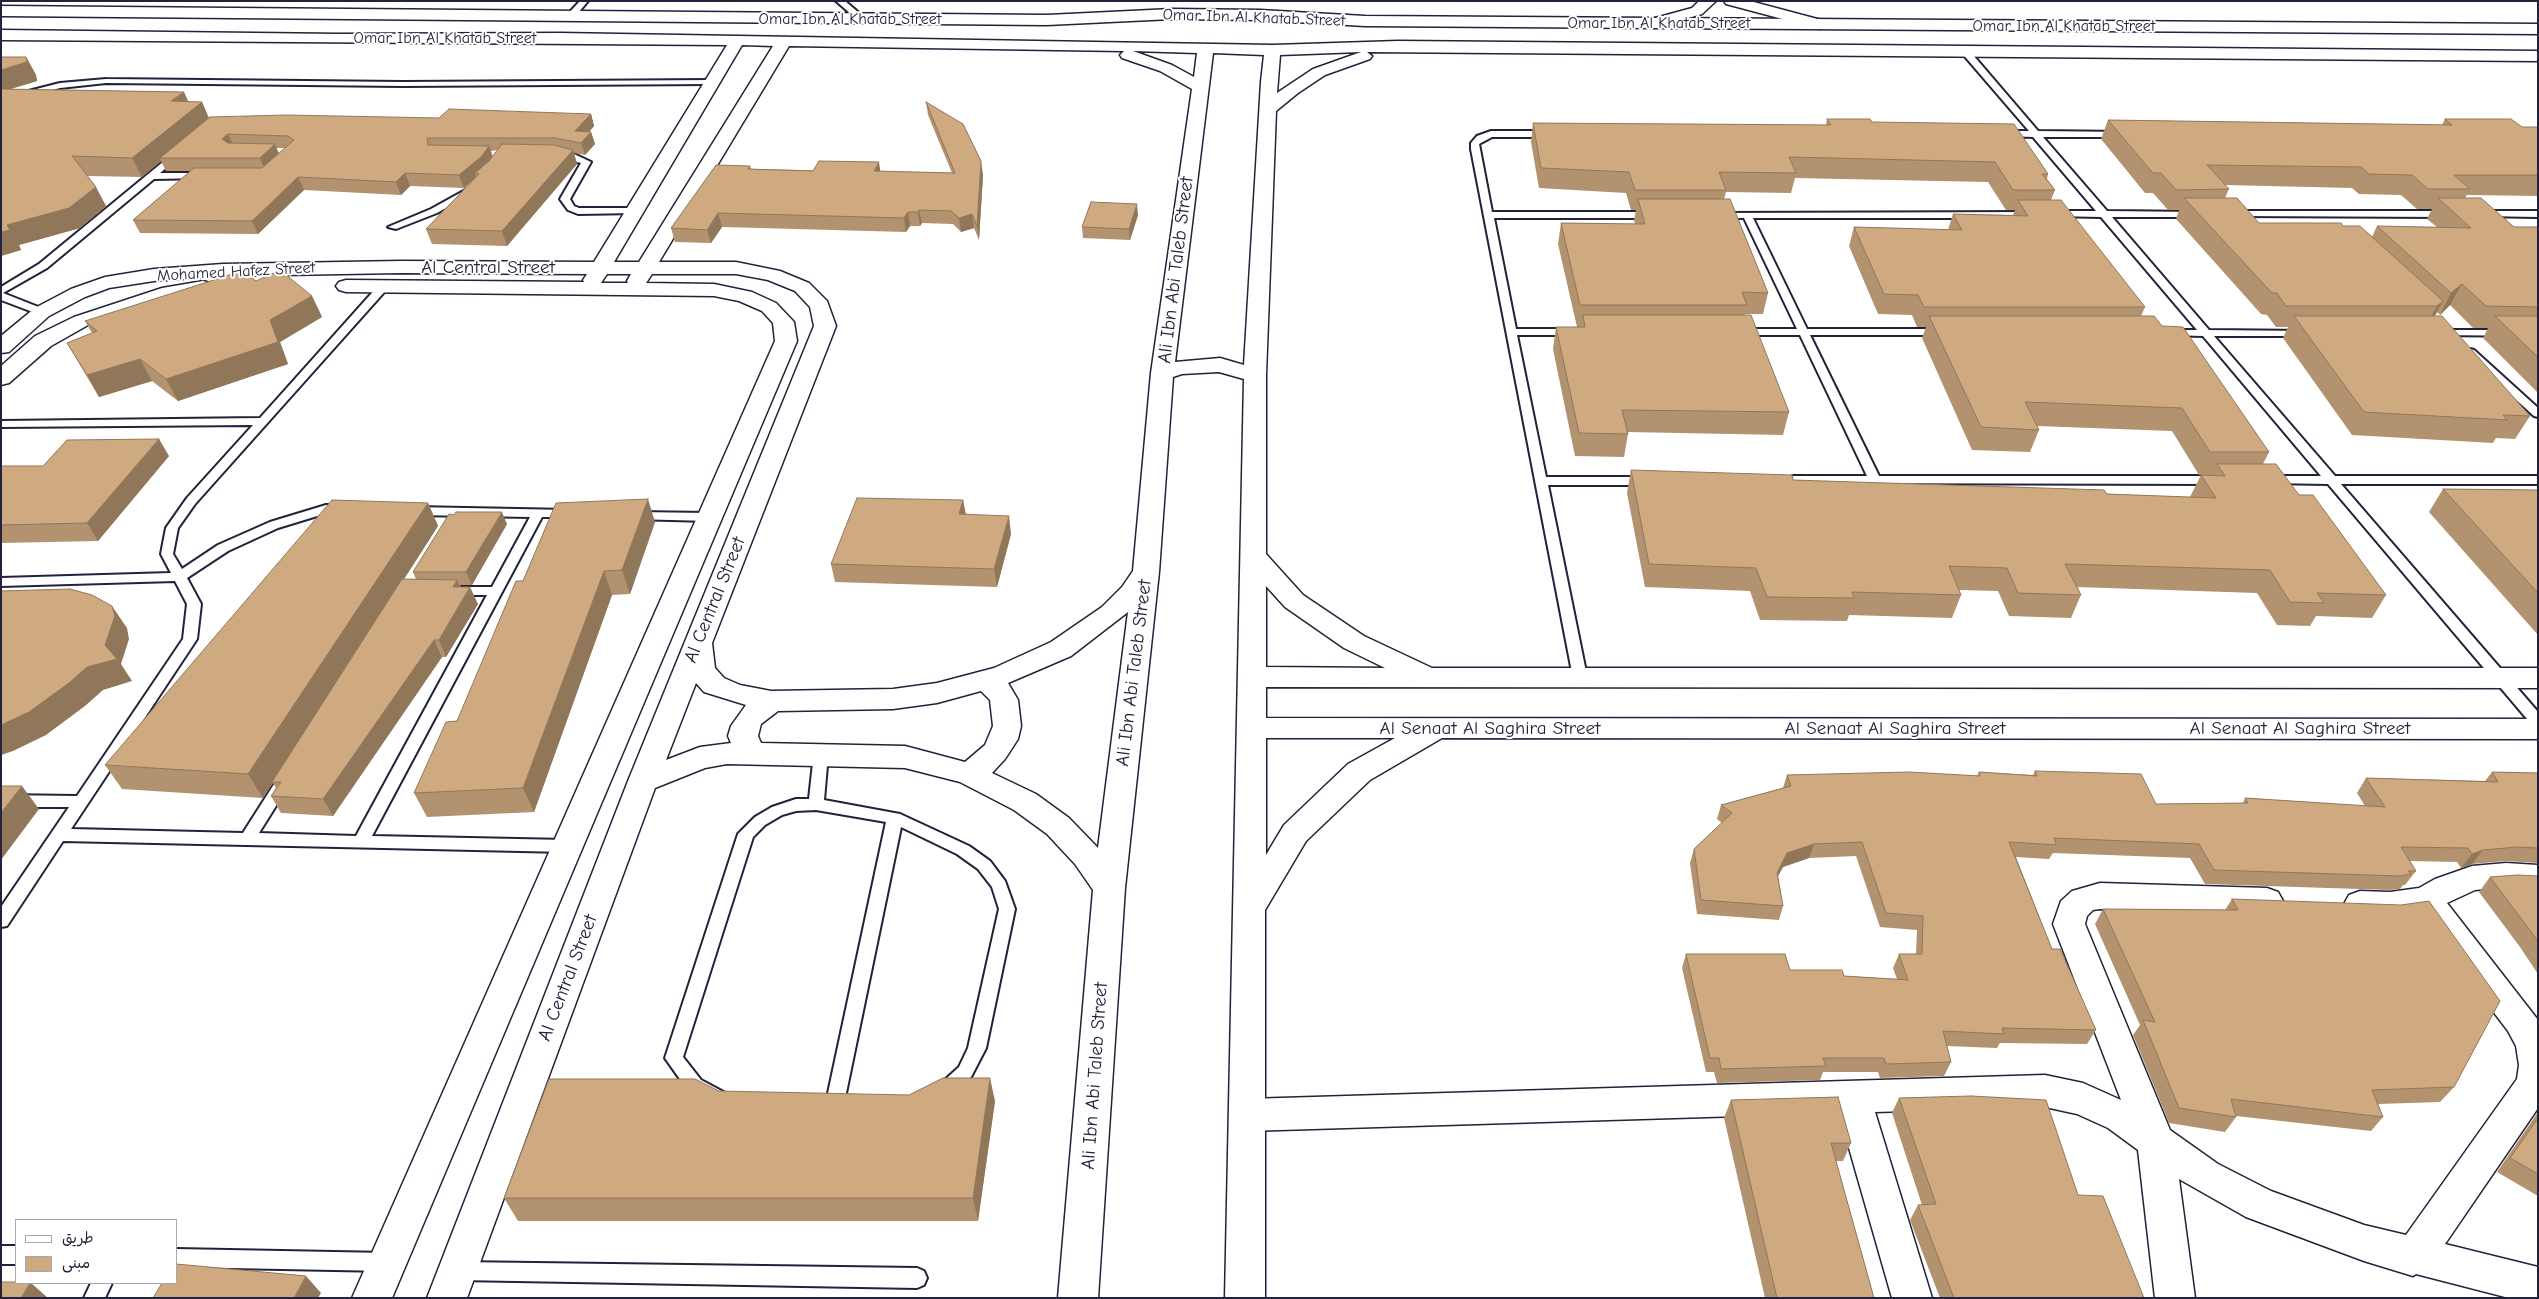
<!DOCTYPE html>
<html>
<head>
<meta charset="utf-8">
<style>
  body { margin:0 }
  #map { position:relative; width:2539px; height:1299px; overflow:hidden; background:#fff; font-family:"Comic Neue","Playpen Sans Arabic",sans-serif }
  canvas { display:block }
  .frame { position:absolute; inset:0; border:2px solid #22223b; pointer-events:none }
  .legend { position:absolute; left:15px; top:1219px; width:162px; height:65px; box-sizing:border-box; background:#fff; border:1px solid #a7a7b1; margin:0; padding:6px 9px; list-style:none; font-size:15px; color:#22223b }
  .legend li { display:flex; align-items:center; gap:10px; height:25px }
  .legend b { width:25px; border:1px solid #a7a7b1 }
</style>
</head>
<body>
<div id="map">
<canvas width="2539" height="1299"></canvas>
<div class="frame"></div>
<ul class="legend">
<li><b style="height:6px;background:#fff"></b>طريق</li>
<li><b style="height:14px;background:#cfaa81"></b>مبنى</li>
</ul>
</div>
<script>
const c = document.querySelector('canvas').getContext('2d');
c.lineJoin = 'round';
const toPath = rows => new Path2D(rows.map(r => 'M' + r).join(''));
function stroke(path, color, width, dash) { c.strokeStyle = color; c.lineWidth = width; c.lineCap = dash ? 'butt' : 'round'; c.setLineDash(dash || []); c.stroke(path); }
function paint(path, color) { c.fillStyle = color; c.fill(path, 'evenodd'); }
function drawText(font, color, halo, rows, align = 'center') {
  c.font = font + ' "Comic Neue",sans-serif'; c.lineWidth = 4; c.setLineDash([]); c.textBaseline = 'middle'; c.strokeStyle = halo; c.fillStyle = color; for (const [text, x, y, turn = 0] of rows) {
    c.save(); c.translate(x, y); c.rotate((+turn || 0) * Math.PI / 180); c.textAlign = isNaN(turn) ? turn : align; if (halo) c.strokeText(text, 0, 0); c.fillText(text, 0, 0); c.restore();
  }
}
const service = toPath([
  [580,1,588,1,573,19,567,19,567,15,580,1],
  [836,1,845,1,866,19,859,21,836,1],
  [1961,48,1967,48,2038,131,2125,132,2126,134,2122,137,2043,137,2107,211,2197,212,2197,216,2194,217,2112,217,2209,330,2307,331,2308,333,2303,336,2214,336,2335,476,2538,476,2538,484,2341,484,2538,712,2538,727,2533,726,2328,484,2267,483,2265,480,2267,477,2271,476,2321,476,2203,336,2165,335,2164,333,2169,330,2197,330,2101,217,2050,216,2050,212,2053,211,2096,211,2033,137,2001,136,2000,134,2004,131,2029,131,1961,52,1961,48],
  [106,79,403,82,712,80,716,82,712,84,403,86,106,83,60,88,1,103,1,98,60,83,106,79],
  [1491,131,1550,131,1554,134,1550,137,1492,137,1479,144,1492,212,1652,212,1657,215,1652,218,1494,218,1516,329,1573,329,1578,332,1573,335,1517,335,1546,477,1647,477,1653,481,1647,485,1548,485,1587,677,1580,682,1573,677,1471,149,1471,143,1477,136,1491,131],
  [175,152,183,154,160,173,202,173,205,174,205,178,154,179,47,268,3,293,46,310,46,314,38,314,1,300,1,287,39,264,175,152],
  [559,152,574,154,591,162,570,199,574,206,579,208,634,208,637,209,637,213,578,214,568,210,560,199,581,163,556,157,554,155,559,152],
  [469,188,474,191,472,193,437,213,396,229,388,227,431,209,469,188],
  [2233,211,2447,211,2452,214,2447,217,2230,216,2230,212,2233,211],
  [2481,211,2538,211,2538,217,2478,216,2478,212,2481,211],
  [1715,213,2032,212,2037,215,2032,218,1753,218,1807,329,1943,329,1948,332,1943,335,1810,335,1879,476,2217,476,2223,480,2217,484,1790,483,1788,480,1790,477,1794,476,1867,476,1800,335,1739,335,1734,332,1739,329,1797,329,1744,218,1718,218,1713,215,1715,213],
  [383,284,388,287,387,289,195,504,178,528,173,554,182,569,218,545,270,522,326,505,342,505,348,509,346,512,327,513,278,528,228,551,187,578,201,604,197,639,71,829,243,833,276,781,281,779,286,781,289,785,259,833,356,836,487,595,455,595,448,591,455,587,492,587,530,517,414,515,408,511,414,507,569,510,575,514,573,517,542,517,372,836,566,840,572,842,574,846,572,850,566,852,63,841,7,926,1,927,1,907,69,807,1,807,1,795,77,796,183,639,187,604,175,581,1,586,1,578,171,573,161,554,166,528,187,498,253,425,1,427,1,421,260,418,379,285,383,284],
  [2439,330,2538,330,2538,336,2435,335,2434,333,2439,330],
  [2470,349,2474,350,2538,408,2538,417,2534,416,2466,354,2465,352,2470,349],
  [636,512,709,513,715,517,709,521,632,519,630,516,632,513,636,512],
  [821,749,826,750,828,754,824,800,900,814,969,846,990,861,1005,881,1015,909,986,1048,971,1077,949,1099,915,1116,729,1112,689,1092,665,1058,738,834,755,817,772,807,796,799,809,799,814,754,816,750,821,749],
  [816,810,886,822,827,1098,731,1096,701,1080,683,1057,753,837,765,825,782,815,796,811,816,810],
  [901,827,957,854,978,869,992,887,999,909,968,1048,959,1067,937,1087,913,1100,845,1098,901,827],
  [1,1246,16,1246,16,1264,1,1264,1,1246],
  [176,1249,387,1253,394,1255,397,1262,394,1269,387,1271,176,1267,176,1249],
  [458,1262,917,1268,924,1271,927,1278,924,1285,917,1288,458,1280,451,1278,448,1271,451,1264,458,1262],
  [91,1283,112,1283,105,1298,84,1298,91,1283]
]);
const minor = toPath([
  [1699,1,1716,1,1702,14,1653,28,1645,23,1648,20,1692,8,1699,1],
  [1724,1,1750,1,1825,21,1828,24,1820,29,1726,4,1724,1],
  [2506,863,2538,865,2538,889,2506,887,2475,890,2447,903,2538,1020,2538,1108,2445,1244,2538,1267,2538,1298,2509,1298,2416,1274,2413,1276,2364,1261,2246,1217,2179,1179,2195,1298,2155,1298,2138,1150,2108,1128,2077,1114,2045,1107,1875,1112,1932,1298,1892,1298,1839,1113,1247,1131,1234,1126,1229,1115,1234,1104,1247,1099,2045,1075,2083,1083,2121,1100,2053,924,2061,901,2072,891,2100,883,2267,888,2278,892,2283,901,2278,910,2267,914,2100,909,2093,910,2087,916,2085,924,2170,1130,2218,1164,2271,1191,2364,1225,2406,1235,2517,1079,2519,1065,2516,1046,2508,1031,2419,914,2390,918,2360,917,2349,913,2344,904,2349,895,2360,891,2390,892,2419,888,2435,879,2472,866,2506,863]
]);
const tertiary = toPath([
  [1,6,1047,15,1172,9,1260,10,1365,16,2538,24,2538,34,1365,26,1260,20,1172,19,1047,25,1,16,1,6],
  [1,30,339,34,560,33,1273,45,1398,41,2538,51,2538,61,1367,52,1372,56,1370,59,1325,75,1298,93,1276,111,1266,375,1266,554,1303,595,1364,636,1432,668,2538,668,2538,688,1266,687,1266,718,2538,719,2538,739,1442,738,1370,780,1306,841,1265,910,1265,1298,1225,1298,1244,379,1219,372,1182,374,1173,377,1159,572,1125,888,1098,1298,1058,1298,1093,890,1075,864,1047,834,1014,810,960,782,905,768,727,764,705,768,655,788,467,1298,427,1298,628,781,814,326,810,307,795,291,768,280,736,274,652,274,646,283,714,284,752,292,776,303,794,322,797,341,392,1298,352,1298,775,341,773,323,762,311,739,301,714,296,346,292,339,290,336,286,339,282,346,280,584,282,583,280,587,274,401,273,223,276,154,281,109,288,85,297,49,316,9,352,1,353,1,336,35,308,71,289,105,277,154,269,223,264,401,261,594,262,727,45,1,40,1,30],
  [742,45,773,46,639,262,614,262,742,45],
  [789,46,1124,51,1120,55,1122,58,1160,71,1192,89,1151,373,1133,571,1122,587,1102,607,1051,642,994,668,937,683,893,689,771,691,740,685,724,678,715,668,712,643,836,326,827,301,809,283,780,271,736,262,659,262,789,46],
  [1133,51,1197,53,1194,77,1172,65,1133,51],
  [1361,52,1313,69,1277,93,1280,55,1361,52],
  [1213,53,1264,55,1261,82,1244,365,1220,358,1175,362,1213,53],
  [607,274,631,274,627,281,628,283,601,283,607,274],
  [1266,586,1285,607,1344,648,1385,668,1266,667,1266,586],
  [1128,612,1098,848,1069,818,1036,794,992,773,1005,759,1018,739,1021,726,1018,700,1008,683,1071,656,1128,612],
  [696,683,704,692,746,705,731,726,728,736,731,743,700,747,666,760,696,683],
  [981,691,990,700,993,726,985,745,965,762,905,746,761,743,758,736,761,724,778,711,893,709,937,703,981,691],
  [1266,738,1395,738,1348,764,1284,825,1266,855,1266,738],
  [203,281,210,283,213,287,210,291,171,298,88,325,51,346,9,383,1,385,1,366,35,336,74,317,162,288,203,281]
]);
stroke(service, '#22223b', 4);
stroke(minor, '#22223b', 3);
stroke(tertiary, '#22223b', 3);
paint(service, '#fff');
paint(minor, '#fff');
paint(tertiary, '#fff');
paint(toPath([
  [1,57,26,57,36,75,37,81,10,89,184,92,188,102,202,102,209,118,439,118,591,114,594,126,589,132,591,132,595,144,585,155,574,153,577,164,507,246,432,244,426,229,471,182,464,188,410,186,401,195,304,190,258,234,140,233,133,220,191,171,166,171,161,161,142,177,87,176,106,206,80,228,19,245,21,250,1,256],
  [276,148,285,148,279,153],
  [498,150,493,157,491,151],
  [926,102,983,175,979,240,974,228,961,232,953,224,922,223,920,226,910,226,906,232,722,227,711,243,675,242,671,228,750,166,751,169,952,173,928,115],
  [1827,119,1872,122,2048,174,2047,179,2055,190,2051,200,2145,307,2141,316,2162,326,2269,452,2263,464,2299,495,2386,595,2372,618,2316,616,2310,626,2277,625,2257,593,2077,587,2081,595,2071,618,2009,616,1998,591,1959,590,1961,595,1952,618,1849,615,1847,621,1760,620,1750,591,1645,587,1627,493,1631,470,1793,480,2107,494,2190,497,2201,475,2211,475,2199,475,2172,431,2037,426,2039,430,2030,452,1972,450,1922,338,1926,327,1917,327,1912,315,1878,314,1849,246,1854,227,1948,230,1953,214,2013,215,2015,210,2006,210,1988,182,1795,178,1791,193,1726,192,1724,199,1768,293,1763,314,1745,314,1745,315,1789,412,1783,435,1627,432,1628,434,1624,457,1575,456,1553,349,1556,327,1577,327,1558,244,1561,223,1635,224,1634,220,1636,210,1631,210,1626,193,1539,188,1531,142,1533,123,1826,125],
  [2445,119,2522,127,2538,127,2538,196,2467,195,2465,198,2514,227,2538,227,2538,393,2483,338,2488,328,2473,328,2450,305,2440,315,2437,312,2435,316,2530,416,2515,439,2496,438,2493,443,2352,435,2283,338,2288,327,2276,327,2267,315,2261,314,2176,219,2179,210,2168,210,2153,193,2145,193,2101,139,2108,120,2442,125],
  [2225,185,2352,188,2359,194,2401,195,2417,209,2432,209,2427,219,2437,227,2377,226,2372,237,2343,226,2259,223,2225,198,2229,189],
  [1138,215,1130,240,1083,238,1082,227],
  [256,281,312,296,322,317,280,342,288,364,178,401,152,381,99,397,67,343,92,333,85,321],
  [169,456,98,541,1,543,1,466,43,466],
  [2443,489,2538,490,2538,635,2429,512],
  [963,500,966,514,1011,534,997,587,835,582,831,564],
  [428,503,438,526,404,579,416,579,413,572,507,524,472,585,460,585,461,587,478,604,446,657,442,657,333,816,281,813,271,796,276,788,273,783,263,798,122,789,105,765],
  [655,522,630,594,612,595,534,812,427,817,414,793,457,721,523,581],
  [2035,771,2156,804,2243,803,2245,798,2365,806,2357,793,2366,778,2485,781,2492,772,2538,773,2538,863,2506,861,2472,864,2461,868,2457,862,2410,861,2416,871,2405,885,2403,885,2400,889,2390,890,2205,884,2190,858,2053,853,2049,859,2016,857,2052,949,2096,1030,2087,1044,2000,1043,1997,1048,1947,1046,1951,1062,1944,1076,1880,1078,1878,1072,1823,1072,1820,1080,1717,1083,1714,1072,1706,1072,1682,968,1686,954,1790,970,1844,976,1897,979,1893,968,1899,954,1916,954,1917,930,1880,927,1856,856,1809,858,1783,867,1778,876,1783,906,1779,920,1697,914,1690,863,1694,849,1722,823,1717,819,1721,805,1783,788,1787,775,1977,776,1979,772,2033,775],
  [2538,876,2538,974,2520,947,2479,892,2490,877],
  [2232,899,2454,1087,2440,1102,2378,1104,2383,1117,2371,1131,2236,1116,2236,1117,2225,1132,2169,1123,2133,1035,2140,1025,2095,924,2103,909,2225,910],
  [719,1091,995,1101,978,1221,518,1221,504,1198],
  [1899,1098,2078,1195,2144,1298,1940,1298,1910,1220,1918,1205,1922,1205,1892,1113],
  [1731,1100,1851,1143,1843,1161,1836,1161,1874,1298,1765,1298,1724,1118],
  [2538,1112,2538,1196,2497,1172]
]), '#b2926f');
paint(toPath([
  [26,57,36,75,37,81,1,92,1,70],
  [184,92,192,110,202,102,210,121,160,158,161,161,142,177,132,158,171,101],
  [591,114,594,126,580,142,575,131],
  [591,132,595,144,585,155,581,143],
  [228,134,234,146,228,151,222,139],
  [275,144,280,157,265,171,260,158],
  [489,146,493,159,479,174,475,173,476,177,464,188,459,175],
  [573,150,577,164,507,246,502,231],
  [981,161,983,175,979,240,977,226],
  [879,162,881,176,874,171],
  [405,173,410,186,401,195,396,182],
  [298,177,304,190,258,234,252,221],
  [96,187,106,206,80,228,19,245,21,250,1,256,1,232,7,225],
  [1137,204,1138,215,1130,240,1129,229],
  [919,210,922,223,920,226,918,212],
  [908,212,910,226,906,232,904,218],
  [718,213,722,227,711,243,707,230],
  [972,214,974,228,961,232,959,218],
  [2462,284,2450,305,2440,315,2451,293],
  [312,296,322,317,280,342,288,364,178,401,166,379],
  [2443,301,2431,323,2425,328,2437,306],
  [140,359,152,381,99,397,87,375],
  [159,439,169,456,98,541,87,523],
  [648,499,655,522,630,594,622,570],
  [963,500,966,518,959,514],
  [428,503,438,526,274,782,272,782,273,783,263,798,248,774],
  [502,512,507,524,472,585,466,572],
  [1009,516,1011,534,997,587,994,569],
  [604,571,612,595,534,812,523,788],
  [457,580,465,597,470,587,478,604,446,657,439,640,453,587],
  [112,606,127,628,129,639,121,664,132,681,103,690,85,706,46,735,13,751,1,755,1,725,105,645],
  [434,640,442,657,333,816,323,799],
  [22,786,39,809,1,860,1,813],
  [1814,844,1809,858,1783,867,1772,887,1777,873,1787,853],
  [2483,850,2472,864,2461,868,2472,854],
  [990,1078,995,1101,978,1221,973,1198],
  [306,1276,321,1293,318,1298,294,1298],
  [30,1283,31,1283,48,1298,21,1298]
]), '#91775a');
const building = toPath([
  [1,57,26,57,27,62,1,70,1,57],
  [1,89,184,92,171,101,202,102,132,158,72,156,96,187,69,208,7,225,10,230,1,232,1,89],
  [926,102,963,124,981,161,977,226,972,214,959,218,951,211,919,210,918,212,908,212,904,218,718,213,707,230,671,228,716,165,750,166,748,169,813,171,819,161,879,162,874,171,955,173,926,102],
  [449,109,591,114,575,131,591,132,581,143,555,138,427,138,428,145,489,146,481,157,459,175,405,173,396,182,298,177,252,221,133,220,194,168,262,168,294,140,288,136,228,134,222,139,228,143,275,144,260,158,160,158,210,117,286,115,439,118,449,109],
  [1827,119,1870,119,1872,122,2014,124,2048,174,2042,174,2055,190,2013,190,1995,162,1789,157,1796,173,1719,172,1726,190,1635,190,1629,172,1541,168,1533,123,1831,125,1827,119],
  [2445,119,2511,119,2522,127,2538,127,2538,175,2454,175,2470,189,2428,189,2412,175,2369,174,2361,167,2207,165,2229,189,2176,190,2161,173,2153,173,2108,120,2452,125,2445,119],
  [502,144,554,145,573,150,502,231,426,229,479,174,475,173,489,161,502,144],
  [2184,198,2237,198,2259,223,2341,223,2343,226,2360,226,2443,301,2437,306,2286,306,2277,293,2272,293,2184,198],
  [2438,198,2481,198,2514,227,2538,227,2538,307,2486,306,2462,284,2451,293,2377,226,2471,228,2438,198],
  [1638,199,1730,199,1768,293,1742,292,1747,305,1580,305,1561,223,1645,224,1638,199],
  [2018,200,2061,200,2145,307,1924,307,1918,295,1884,294,1854,227,1962,230,1953,214,2028,216,2018,200],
  [1091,202,1137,204,1129,229,1082,227,1091,202],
  [280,270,312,296,270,320,278,342,166,379,140,359,87,375,67,343,97,331,85,321,242,271,256,281,280,270],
  [1583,315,1751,315,1789,412,1622,410,1628,434,1579,433,1556,327,1585,327,1583,315],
  [1929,316,2154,316,2162,326,2183,327,2269,452,2210,452,2182,408,2025,402,2039,430,1981,427,1929,316],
  [2294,316,2442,316,2530,416,2503,415,2507,420,2364,412,2294,316],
  [2495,316,2538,316,2538,357,2495,316],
  [159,439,87,523,1,525,1,466,43,466,67,440,159,439],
  [2217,464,2276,464,2299,495,2313,495,2386,595,2317,593,2324,603,2290,602,2270,570,2065,564,2081,595,2018,593,2007,568,1949,566,1961,595,1852,592,1854,598,1767,597,1756,568,1649,564,1631,470,1792,475,1793,480,2104,490,2107,494,2216,498,2201,475,2225,476,2217,464],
  [2443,489,2538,490,2538,593,2443,489],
  [857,498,963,500,959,514,1009,516,994,569,831,564,857,498],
  [648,499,622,570,604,571,523,788,414,793,446,722,457,721,516,581,523,581,556,503,648,499],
  [332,500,428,503,248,774,105,765,332,500],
  [456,512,502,512,466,572,413,572,449,514,454,515,456,512],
  [402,579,457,580,453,587,470,587,439,640,434,640,323,799,271,796,281,782,272,782,402,579],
  [70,589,92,595,112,606,115,616,105,645,117,659,87,667,69,683,29,712,1,725,1,591,70,589],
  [2035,771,2141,774,2156,804,2248,803,2245,798,2385,807,2366,778,2498,782,2492,772,2538,773,2538,848,2517,847,2483,850,2472,854,2468,848,2401,847,2416,871,2408,871,2411,874,2400,876,2214,870,2199,844,2054,838,2056,845,2009,842,2052,949,2060,949,2096,1030,2002,1028,2004,1034,1943,1031,1951,1062,1886,1064,1884,1058,1823,1058,1826,1066,1721,1069,1719,1058,1710,1058,1686,954,1785,954,1790,970,1842,970,1844,976,1908,980,1899,954,1922,954,1923,916,1886,913,1862,842,1814,844,1787,853,1777,873,1783,906,1701,900,1694,849,1732,813,1721,805,1791,786,1787,775,1909,772,1980,776,1979,772,2037,776,2035,771],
  [1,786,22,786,1,813,1,786],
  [2518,875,2538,876,2538,941,2490,877,2518,875],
  [2232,899,2401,905,2429,901,2500,1001,2454,1087,2372,1090,2383,1117,2231,1099,2236,1117,2179,1108,2143,1020,2155,1022,2103,909,2238,910,2232,899],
  [943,1078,990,1078,973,1198,504,1198,549,1079,695,1079,719,1091,909,1095,943,1078],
  [1971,1096,2046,1100,2078,1195,2103,1196,2144,1298,1954,1298,1918,1205,1936,1204,1899,1098,1971,1096],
  [1838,1097,1851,1143,1831,1143,1874,1298,1777,1298,1731,1100,1838,1097],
  [2538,1118,2538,1174,2510,1158,2538,1118],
  [176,1264,306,1276,294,1298,153,1298,162,1283,176,1283,176,1264],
  [1,1282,16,1282,16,1283,30,1283,21,1298,1,1298,1,1282]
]);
paint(building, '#cfaa81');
stroke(building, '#91775a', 1);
drawText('16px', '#22223b', '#fff', [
  ["Omar Ibn Al Khatab Street",1254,18,2],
  ["Omar Ibn Al Khatab Street",850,19],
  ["Omar Ibn Al Khatab Street",1659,23],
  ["Omar Ibn Al Khatab Street",2064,26],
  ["Omar Ibn Al Khatab Street",445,38],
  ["Mohamed Hafez Street",236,272,-3]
]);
drawText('19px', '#22223b', '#fff', [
  ["Al Central Street",488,268],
  ["Ali Ibn Abi Taleb Street",1176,270,-83],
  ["Al Central Street",715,600,-68],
  ["Ali Ibn Abi Taleb Street",1134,673,-83],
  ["Al Senaat Al Saghira Street",1490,729],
  ["Al Senaat Al Saghira Street",1895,729],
  ["Al Senaat Al Saghira Street",2300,729],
  ["Al Central Street",568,978,-69],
  ["Ali Ibn Abi Taleb Street",1095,1076,-86]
]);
</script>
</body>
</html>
